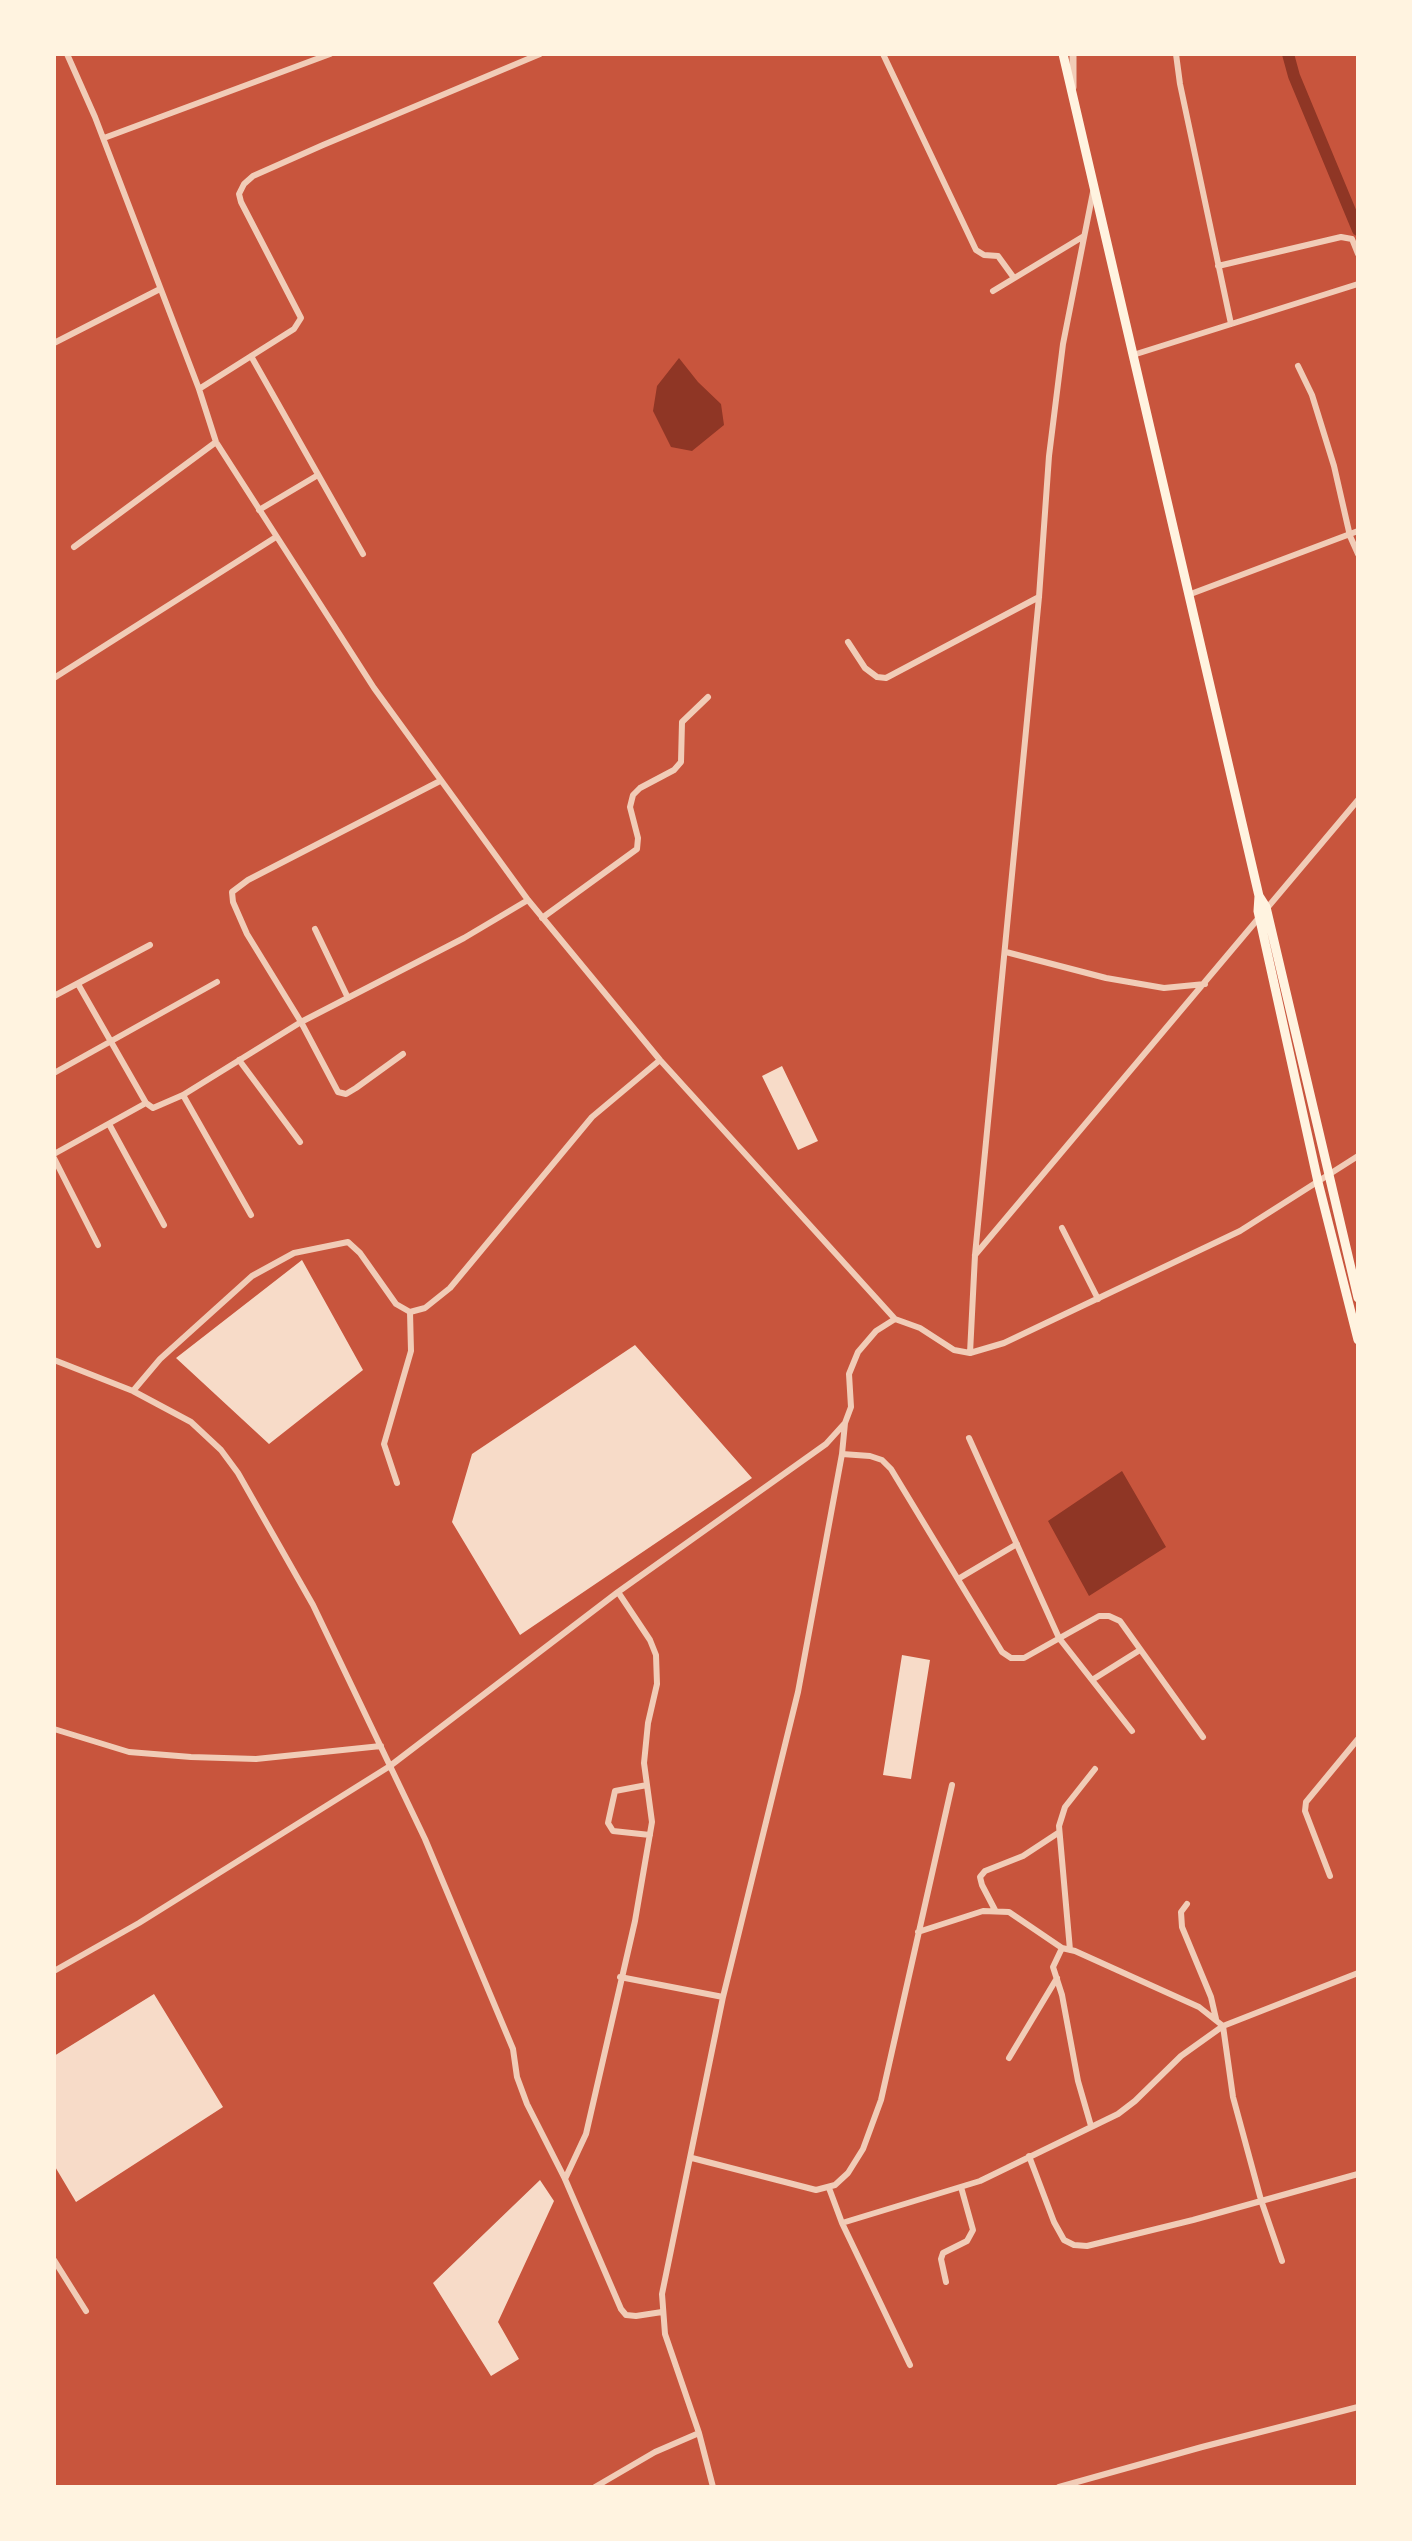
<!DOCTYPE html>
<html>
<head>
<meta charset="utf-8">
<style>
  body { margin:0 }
  #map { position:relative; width:1412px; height:2541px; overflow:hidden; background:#c8553d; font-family:"Fira Sans Condensed",sans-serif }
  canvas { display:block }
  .frame { position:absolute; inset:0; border:56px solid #fff3e0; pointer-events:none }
</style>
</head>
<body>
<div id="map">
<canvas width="1412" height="2541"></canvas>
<div class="frame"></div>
</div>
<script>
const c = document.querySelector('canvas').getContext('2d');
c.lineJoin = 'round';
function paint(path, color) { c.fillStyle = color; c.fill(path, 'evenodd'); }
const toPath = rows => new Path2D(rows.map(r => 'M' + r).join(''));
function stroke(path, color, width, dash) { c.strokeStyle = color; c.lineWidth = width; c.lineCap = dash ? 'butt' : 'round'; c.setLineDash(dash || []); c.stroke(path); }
paint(toPath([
  [679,358,698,382,721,404,724,425,692,451,671,447,653,411,657,386],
  [1122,1471,1166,1547,1089,1596,1048,1521]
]), '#8f3625');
stroke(toPath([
  [1288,54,1294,76,1358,230]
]), '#8f3625', 12);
paint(toPath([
  [782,1066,818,1141,798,1150,762,1076],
  [302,1260,363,1370,269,1444,176,1358],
  [635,1345,752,1478,520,1635,452,1522,472,1454],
  [902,1655,930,1660,911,1779,883,1775],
  [154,1994,223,2107,76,2202,54,2165,54,2056],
  [540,2180,554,2201,498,2322,519,2359,491,2376,433,2283]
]), '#f7dbc8');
stroke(toPath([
  [67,54,95,117,199,389,216,442,374,688,528,900,660,1060,895,1319],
  [883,54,976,250,984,255,998,256,1014,278],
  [1176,54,1180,84,1231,324],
  [104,138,330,54],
  [1218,266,1341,237,1352,239,1358,254],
  [993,291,1084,236],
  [54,343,160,289],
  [1133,355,1358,284],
  [251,356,363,554],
  [1298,366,1312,395,1334,466,1350,536,1358,554],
  [199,389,294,329,301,318,241,202,239,194,244,184,253,176,323,145,540,54],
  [259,510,318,475],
  [74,547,216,442],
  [1188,595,1358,531],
  [848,642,865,668,877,677,886,678,1039,597],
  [54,678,276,537],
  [542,918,637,849,638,838,630,807,633,795,640,788,674,770,681,762,682,722,708,697],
  [315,929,348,998],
  [1006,952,1106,978,1164,988,1205,984],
  [78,984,146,1103,153,1108,183,1095,301,1022,464,938,528,900],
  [54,996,150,945],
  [403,1054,356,1088,346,1094,338,1092,301,1022,247,934,233,902,232,892,248,880,440,781],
  [239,1060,300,1142],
  [54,1073,217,982],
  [183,1095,251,1215],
  [109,1124,164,1225],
  [54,1154,146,1103],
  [54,1158,98,1245],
  [1062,1228,1098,1299],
  [975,1255,1358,800],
  [970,1353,975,1255,1039,597,1049,456,1063,344,1093,192],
  [54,1360,133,1391,191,1422,221,1450,238,1473,313,1605,425,1839,513,2049,517,2077,527,2104,565,2179,621,2309,626,2315,636,2316,662,2312],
  [133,1391,160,1359,252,1276,294,1253,348,1242,360,1253,396,1304,410,1312,425,1308,450,1288,592,1117,660,1060],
  [969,1438,1059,1638,1132,1731],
  [842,1454,870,1456,882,1460,891,1469,1002,1652,1011,1658,1024,1658,1099,1616,1109,1616,1120,1621,1203,1737],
  [397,1483,384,1444,411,1351,410,1312],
  [958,1579,1017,1544],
  [1092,1680,1140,1650],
  [54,1729,129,1752,191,1757,256,1759,381,1746],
  [647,1785,615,1791,608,1823,613,1831,650,1835],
  [1330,1876,1305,1811,1306,1802,1358,1739],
  [1187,1904,1181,1912,1182,1927,1211,1997,1216,2019],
  [995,1910,982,1885,980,1877,985,1871,1023,1856,1058,1833],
  [918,1932,983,1911,1009,1912,1062,1948,1075,1951,1199,2007,1223,2026,1233,2097,1261,2200,1282,2261],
  [1062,1948,1053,1967,1062,1995,1078,2081,1091,2126],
  [1070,1950,1059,1826,1065,1807,1095,1769],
  [54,1971,139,1923,390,1766,618,1592,826,1444,845,1423,851,1407,849,1374,858,1352,876,1331,895,1319,920,1328,954,1350,970,1353,1004,1343,1240,1231,1358,1156],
  [620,1977,723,1997],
  [1009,2058,1057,1978],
  [1029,2156,1054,2222,1064,2240,1074,2245,1087,2246,1193,2220,1358,2174],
  [692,2158,816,2190,835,2185,848,2173,863,2149,881,2100,952,1785],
  [565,2179,586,2134,635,1921,652,1822,644,1763,648,1723,657,1684,656,1655,650,1640,618,1592],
  [829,2188,842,2223,910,2365],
  [842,2223,980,2181,1118,2114,1135,2101,1181,2056,1223,2026,1358,1973],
  [54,2260,86,2311],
  [946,2282,941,2259,943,2253,967,2241,973,2230,961,2187],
  [595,2487,655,2452,699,2433],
  [713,2487,699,2433,665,2334,662,2294,723,1997,798,1692,842,1454,845,1423],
  [1059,2487,1202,2447,1358,2407]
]), '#f1ccb7', 6);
stroke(toPath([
  [1073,54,1073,87]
]), '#f1ccb7', 7);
stroke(toPath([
  [1063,54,1259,896,1266,907,1358,1298],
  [1259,896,1258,911,1318,1182,1358,1340]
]), '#fff3e0', 9);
</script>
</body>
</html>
